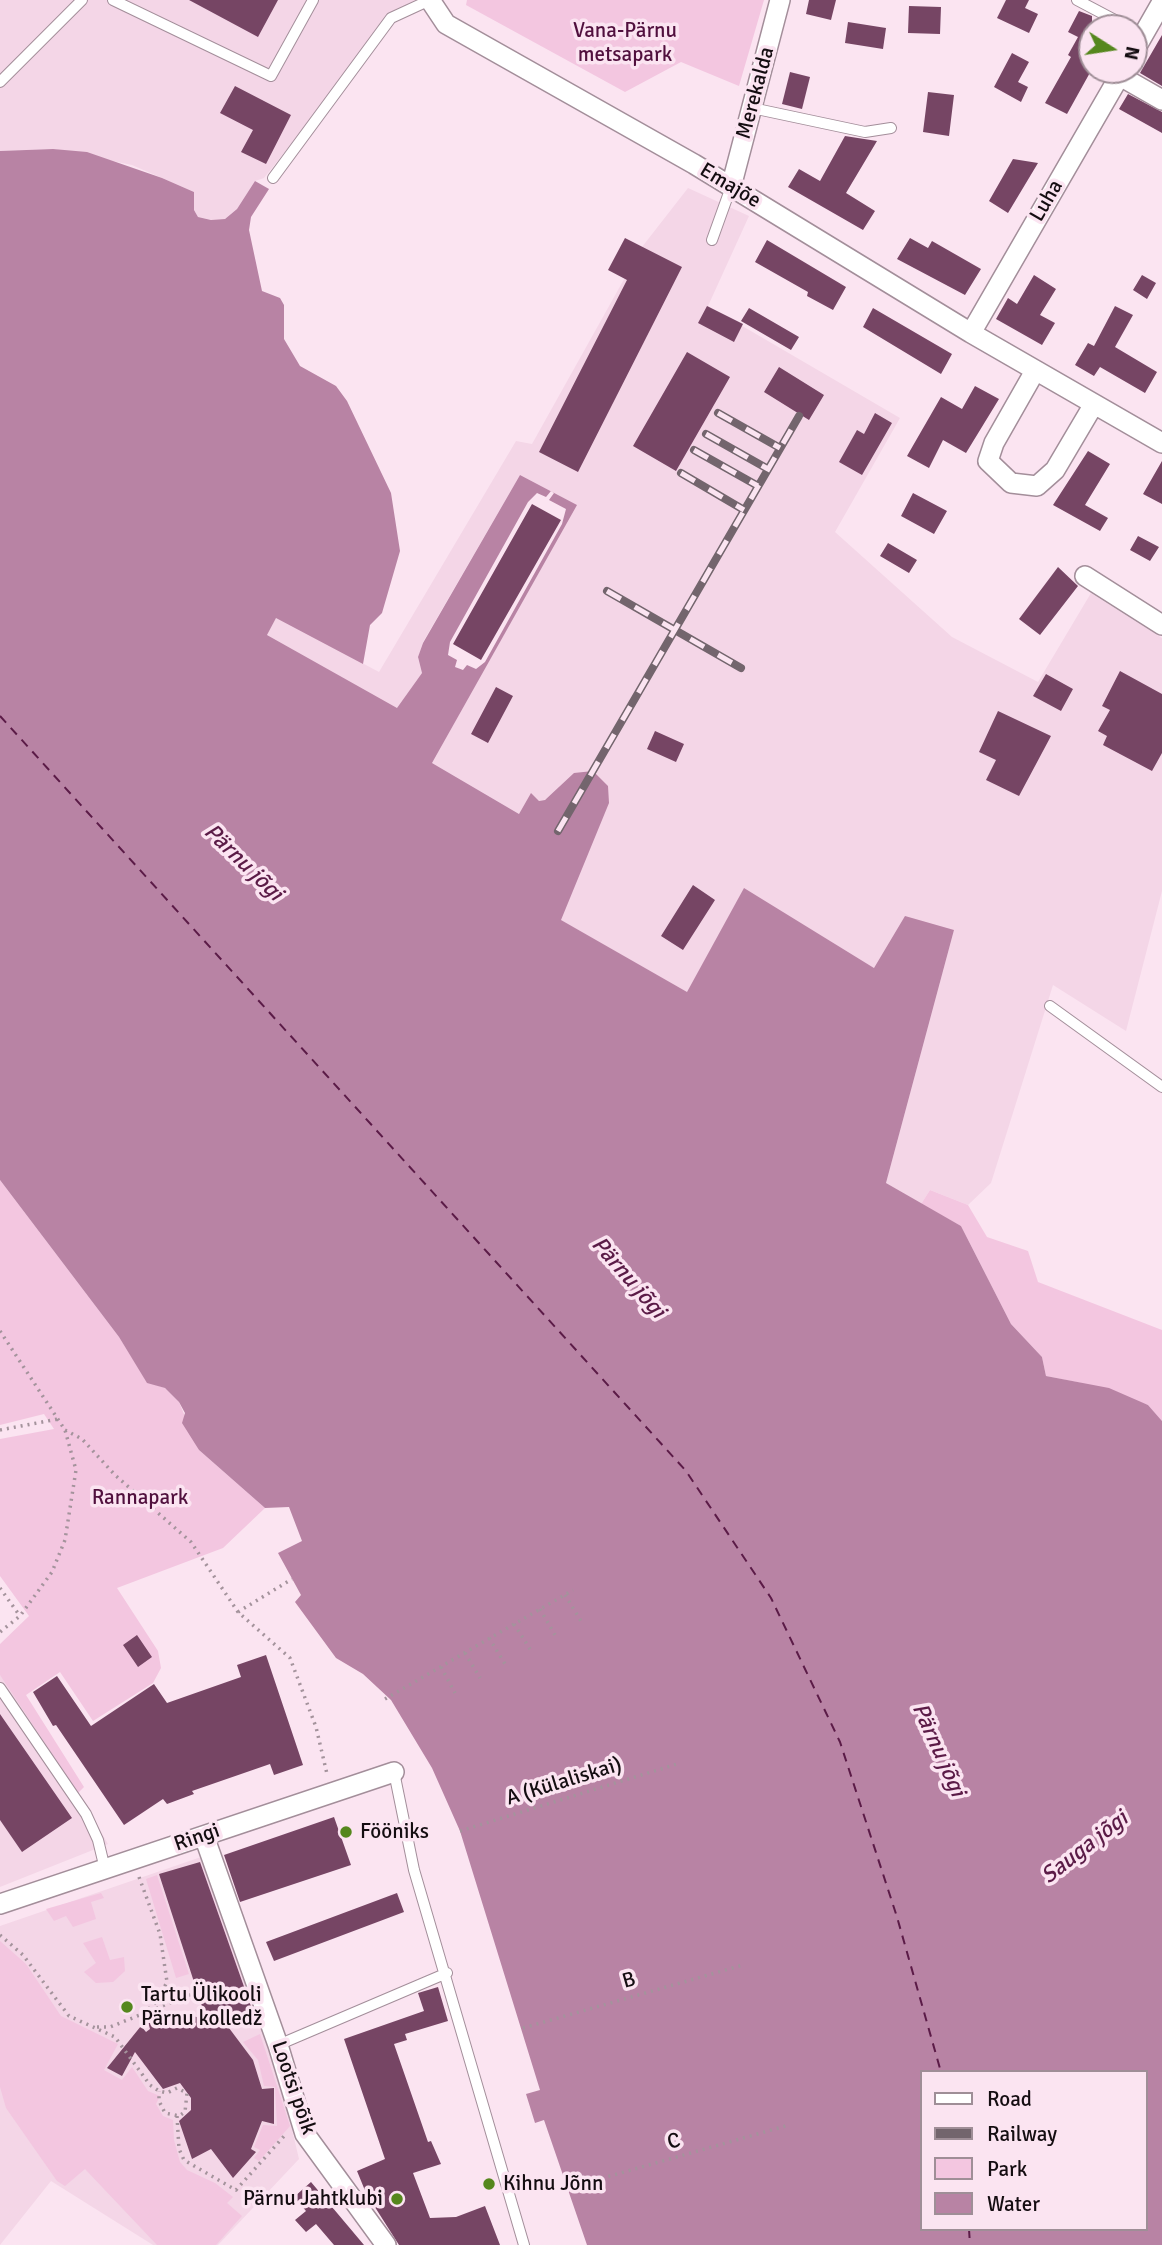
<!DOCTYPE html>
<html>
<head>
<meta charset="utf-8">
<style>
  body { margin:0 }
  #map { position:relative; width:1162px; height:2245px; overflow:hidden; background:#fbe4f1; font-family:Signika,sans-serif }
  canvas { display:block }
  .legend { position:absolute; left:920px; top:2070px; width:228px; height:161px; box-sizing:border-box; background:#fbe4f1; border:2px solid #9f8e97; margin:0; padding:9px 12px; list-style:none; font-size:21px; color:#140d11 }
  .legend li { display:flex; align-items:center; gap:14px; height:35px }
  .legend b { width:35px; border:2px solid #9f8e97 }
  .north { position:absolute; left:1078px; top:14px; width:70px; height:70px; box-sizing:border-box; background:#fbe4f1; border:2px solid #9f8e97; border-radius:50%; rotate:102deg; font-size:19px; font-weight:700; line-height:28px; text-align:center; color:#140d11 }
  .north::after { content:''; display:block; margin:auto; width:24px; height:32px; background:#55871d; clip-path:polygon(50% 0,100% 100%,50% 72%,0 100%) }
</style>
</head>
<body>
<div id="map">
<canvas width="1162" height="2245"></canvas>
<ul class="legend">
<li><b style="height:9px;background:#fff"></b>Road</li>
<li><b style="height:9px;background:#73656d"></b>Railway</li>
<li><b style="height:19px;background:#f3c6e0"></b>Park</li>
<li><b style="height:19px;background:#b883a4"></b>Water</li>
</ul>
<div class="north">N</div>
</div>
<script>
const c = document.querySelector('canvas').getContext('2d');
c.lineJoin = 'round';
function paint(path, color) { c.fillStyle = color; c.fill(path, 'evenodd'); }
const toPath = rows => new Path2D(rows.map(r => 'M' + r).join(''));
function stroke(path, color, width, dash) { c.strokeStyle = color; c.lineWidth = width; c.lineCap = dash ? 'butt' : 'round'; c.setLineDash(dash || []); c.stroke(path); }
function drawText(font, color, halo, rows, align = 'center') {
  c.font = font + ' Signika,sans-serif'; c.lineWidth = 7; c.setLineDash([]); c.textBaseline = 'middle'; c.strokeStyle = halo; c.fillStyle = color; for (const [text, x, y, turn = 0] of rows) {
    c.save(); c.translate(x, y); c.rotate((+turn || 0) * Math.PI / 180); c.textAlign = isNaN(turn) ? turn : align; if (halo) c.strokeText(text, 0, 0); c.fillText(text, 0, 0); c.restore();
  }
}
paint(toPath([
  [0,0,430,0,391,18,264,178,255,181,237,209,225,219,212,220,198,217,194,210,194,192,132,165,53,149,0,151],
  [688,188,749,216,708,306,900,418,835,532,952,637,1038,682,1091,593,1162,638,1162,891,1126,1031,1053,985,991,1183,968,1205,930,1190,921,1204,886,1183,954,930,874,968,744,889,687,993,560,920,608,803,608,786,539,801,531,794,519,814,432,763,576,505,520,475,423,642,418,658,422,673,397,709,267,635,276,617,379,672,516,441,532,444,642,247],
  [0,1660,108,1844,0,1887],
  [204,1856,282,2088,299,2159,218,2245,153,2245,51,2181,0,2245,0,1926]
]), '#f4d6e7');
paint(toPath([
  [467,0,764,0,739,86,681,62,625,92,466,5],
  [0,1180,119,1337,147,1382,165,1388,179,1402,199,1450,265,1508,223,1548,117,1588,158,1651,161,1668,153,1683,93,1721,60,1672,26,1695,84,1787,78,1793,0,1675,0,1644,29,1616,0,1576,0,1439,54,1429,44,1414,0,1425],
  [930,1190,968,1205,987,1237,1028,1251,1038,1282,1162,1330,1162,1421,1148,1405,1081,1383,1046,1376,1042,1357,1011,1324,961,1226,921,1204],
  [157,1875,189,1974,176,1978,146,1879],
  [101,1893,104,1898,91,1902,96,1919,73,1927,66,1916,54,1921,46,1909],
  [102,1937,110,1960,124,1957,125,1971,113,1982,96,1983,84,1972,96,1963,83,1943],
  [0,1941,26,1964,61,2016,118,2044,104,2070,122,2080,132,2067,148,2091,160,2096,156,2104,163,2116,173,2120,174,2140,180,2162,187,2170,215,2183,233,2197,227,2203,242,2216,216,2245,157,2245,85,2169,65,2186,57,2181,6,2108,0,2087],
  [260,2034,290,2126,259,2161,254,2158,260,2150,254,2147,263,2125,277,2126,275,2087,264,2086,258,2060,243,2042]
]), '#f3c6e0');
paint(toPath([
  [53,149,87,152,162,178,194,192,194,210,198,217,211,220,225,219,237,209,255,181,269,189,251,217,249,230,262,291,280,298,284,305,284,339,300,366,336,386,347,401,391,493,400,551,382,613,370,625,363,664,276,618,267,635,397,708,422,673,418,657,423,643,520,475,577,505,432,763,519,814,531,793,539,801,545,800,574,773,593,771,608,786,609,803,561,920,687,992,744,888,874,968,905,916,954,930,886,1183,961,1226,1011,1324,1042,1357,1046,1376,1109,1388,1148,1405,1162,1421,1162,2245,587,2245,544,2120,535,2123,526,2094,540,2090,460,1831,432,1768,391,1700,363,1674,336,1658,295,1602,301,1595,278,1553,302,1541,289,1507,265,1508,199,1450,182,1423,185,1413,179,1402,165,1388,147,1383,119,1337,0,1180,0,151],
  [922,2072,1146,2072,1146,2229,922,2229]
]), '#b883a4');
paint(toPath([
  [551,491,554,493,549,500,566,509,562,524,485,662,476,669,467,665,463,670,455,667,457,660,448,655,450,642,528,502,537,493,546,497]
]), '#fbe4f1');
stroke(toPath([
  [0,716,686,1471,771,1598,840,1742,897,1917,941,2072],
  [969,2229,970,2245]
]), '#5b1b47', 2, [9, 7]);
paint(toPath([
  [189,0,278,0,258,37],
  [809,0,836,0,831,20,806,14],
  [1006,0,1029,0,1025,8,1038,14,1029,33,997,18],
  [909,6,941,7,940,34,908,33],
  [1079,11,1092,16,1092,69,1067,114,1045,103,1071,57,1068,55,1078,37,1068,32],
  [848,22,886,28,883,49,845,43],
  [1162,35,1162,86,1140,73],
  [1012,53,1029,62,1018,82,1028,87,1021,102,994,87],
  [790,72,810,77,802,109,782,104],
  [235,86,291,115,266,164,241,152,253,130,220,113],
  [928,92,954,95,949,136,923,132],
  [1128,94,1162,112,1162,133,1119,109],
  [845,136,877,141,846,193,875,211,863,230,788,187,799,169,820,181],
  [1013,159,1038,163,1008,213,989,201],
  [625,238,682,267,578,472,539,452,627,280,608,270],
  [910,238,928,248,932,241,981,269,965,295,897,259],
  [767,240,846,287,833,310,807,296,808,292,755,262],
  [1034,275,1056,289,1040,315,1055,323,1042,345,996,319,1008,298,1017,304],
  [1142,275,1156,283,1147,299,1133,290],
  [707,306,743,324,734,342,698,323],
  [1115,306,1133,315,1115,347,1157,372,1145,393,1100,367,1094,376,1075,365,1088,343,1094,346],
  [749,308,799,337,791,350,741,321],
  [873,308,952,354,941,374,863,327],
  [687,352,730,377,676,471,633,446],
  [779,367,824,395,809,420,764,392],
  [975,386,999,399,966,453,943,440,929,468,907,456,941,397,962,409],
  [875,413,892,423,862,475,839,462,857,430,864,434],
  [1088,451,1110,464,1085,505,1108,518,1100,531,1053,505],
  [1162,461,1162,504,1143,494],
  [913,493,947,511,934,534,901,516],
  [532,504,561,520,481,660,453,644],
  [1138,536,1159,547,1150,561,1130,550],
  [888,543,917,560,909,573,880,556],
  [1058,567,1078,586,1040,635,1019,619],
  [1120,671,1162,694,1162,753,1152,771,1103,745,1107,736,1098,731,1110,710,1102,706],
  [1046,674,1073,689,1061,711,1033,696],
  [496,687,513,696,488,743,471,734],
  [998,711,1051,736,1019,796,986,780,996,760,979,752],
  [655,731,684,744,676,762,647,749],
  [693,885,715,900,683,950,661,936],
  [137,1635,152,1657,138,1667,123,1645],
  [266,1655,303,1765,274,1775,270,1764,192,1791,194,1794,167,1804,163,1799,124,1825,56,1725,53,1726,33,1692,57,1676,91,1726,154,1684,167,1703,241,1677,237,1665],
  [0,1714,72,1818,22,1852,0,1820],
  [334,1817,351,1865,240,1902,224,1855],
  [200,1862,254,2015,226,2024,253,2060,262,2089,274,2088,274,2124,262,2121,251,2149,256,2152,233,2178,211,2149,192,2159,179,2121,191,2110,191,2098,180,2083,163,2089,135,2052,122,2076,107,2068,141,2026,146,2032,150,2029,147,2018,178,2013,206,2019,159,1874],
  [397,1893,404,1912,274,1961,266,1942],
  [438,1987,448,2021,405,2034,407,2040,394,2044,428,2142,431,2141,441,2164,413,2173,430,2218,456,2217,485,2206,500,2245,399,2245,366,2193,357,2171,385,2159,344,2039,424,2011,418,1993],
  [311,2182,364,2245,334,2245,316,2224,306,2232,295,2220,306,2211,294,2197]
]), '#764564');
const service = toPath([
  [113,0,271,76,313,0],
  [1077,0,1130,28],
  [0,82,82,0],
  [752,108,865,132,891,128],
  [273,178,391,18,430,0],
  [712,240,731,187],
  [1050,1006,1162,1087],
  [0,1688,86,1814,98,1840,105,1869],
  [394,1772,414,1870,524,2245],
  [278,2045,447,1973]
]);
const minor = toPath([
  [430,0,446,24,694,164,971,333,1162,443],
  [1134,51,1162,2],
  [1120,76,1162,100],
  [731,187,780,0],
  [971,333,1123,70],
  [1035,371,994,443,988,461,1011,483,1037,486,1055,470,1094,404],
  [1085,576,1162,625],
  [204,1836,278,2045,305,2134,386,2245],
  [0,1904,394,1772]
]);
stroke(service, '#a38e9a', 12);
stroke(minor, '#a38e9a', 22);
stroke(toPath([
  [0,1331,65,1430,76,1470,65,1540,52,1572,20,1616,0,1632],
  [0,1430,58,1419],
  [65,1430,82,1439,115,1475,191,1542,238,1612,290,1658,316,1727,327,1774],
  [0,1588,20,1616],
  [565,1595,581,1621],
  [540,1609,555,1635],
  [238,1612,292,1579],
  [514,1624,530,1649],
  [489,1638,505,1664],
  [465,1653,480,1678],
  [441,1667,455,1693],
  [385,1699,573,1590],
  [460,1831,677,1764],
  [139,1877,160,1934,167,1982,157,2001,146,2011],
  [0,1935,23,1955,69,2016,115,2037,150,2085,159,2091,167,2093,177,2088,187,2093,185,2112,179,2116,165,2113,159,2101,159,2091],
  [97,2027,110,2027,197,1992],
  [523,2028,743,1965],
  [177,2116,179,2149,184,2160,236,2190,286,2134],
  [568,2188,789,2125]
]), '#a4939c', 3.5, [2, 5]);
stroke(service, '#fff', 10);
stroke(minor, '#fff', 19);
const rail = toPath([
  [718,413,780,448],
  [706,434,768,469],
  [694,450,758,486],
  [681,473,744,510],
  [607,591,741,668],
  [558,831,799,416]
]);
stroke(rail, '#73656d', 8);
stroke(rail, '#fbe4f1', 5, [16]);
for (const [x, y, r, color] of [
  [346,1832,7,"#55871d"],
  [127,2007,7,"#55871d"],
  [489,2184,7,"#55871d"],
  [397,2199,7,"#55871d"]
]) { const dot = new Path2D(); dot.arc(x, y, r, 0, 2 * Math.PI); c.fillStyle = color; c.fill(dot); stroke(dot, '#fbe4f1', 2.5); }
drawText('21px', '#51103e', '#fbe4f1', [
  ["Vana-Pärnu",625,31],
  ["metsapark",625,55],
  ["Rannapark",140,1498]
]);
drawText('21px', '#140d11', '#fbe4f1', [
  ["Merekalda",756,93,-75],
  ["Emajõe",730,186,31],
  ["Luha",1047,201,-60],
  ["A (Külaliskai)",564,1782,-17],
  ["Ringi",197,1838,-19],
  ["B",629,1981,-16],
  ["Lootsi põik",293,2088,71],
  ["C",674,2142,-16]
]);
drawText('21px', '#140d11', '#fbe4f1', [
  ["Fööniks",360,1832],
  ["Tartu Ülikooli",141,1995],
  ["Pärnu kolledž",141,2019],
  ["Kihnu Jõnn",503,2184],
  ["Pärnu Jahtklubi",383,2199,"right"]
], 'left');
drawText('italic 23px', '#5b1b47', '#fbe4f1', [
  ["Pärnu jõgi",243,863,44],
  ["Pärnu jõgi",628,1278,49],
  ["Pärnu jõgi",938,1750,66],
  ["Sauga jõgi",1085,1848,-38]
]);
</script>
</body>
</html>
